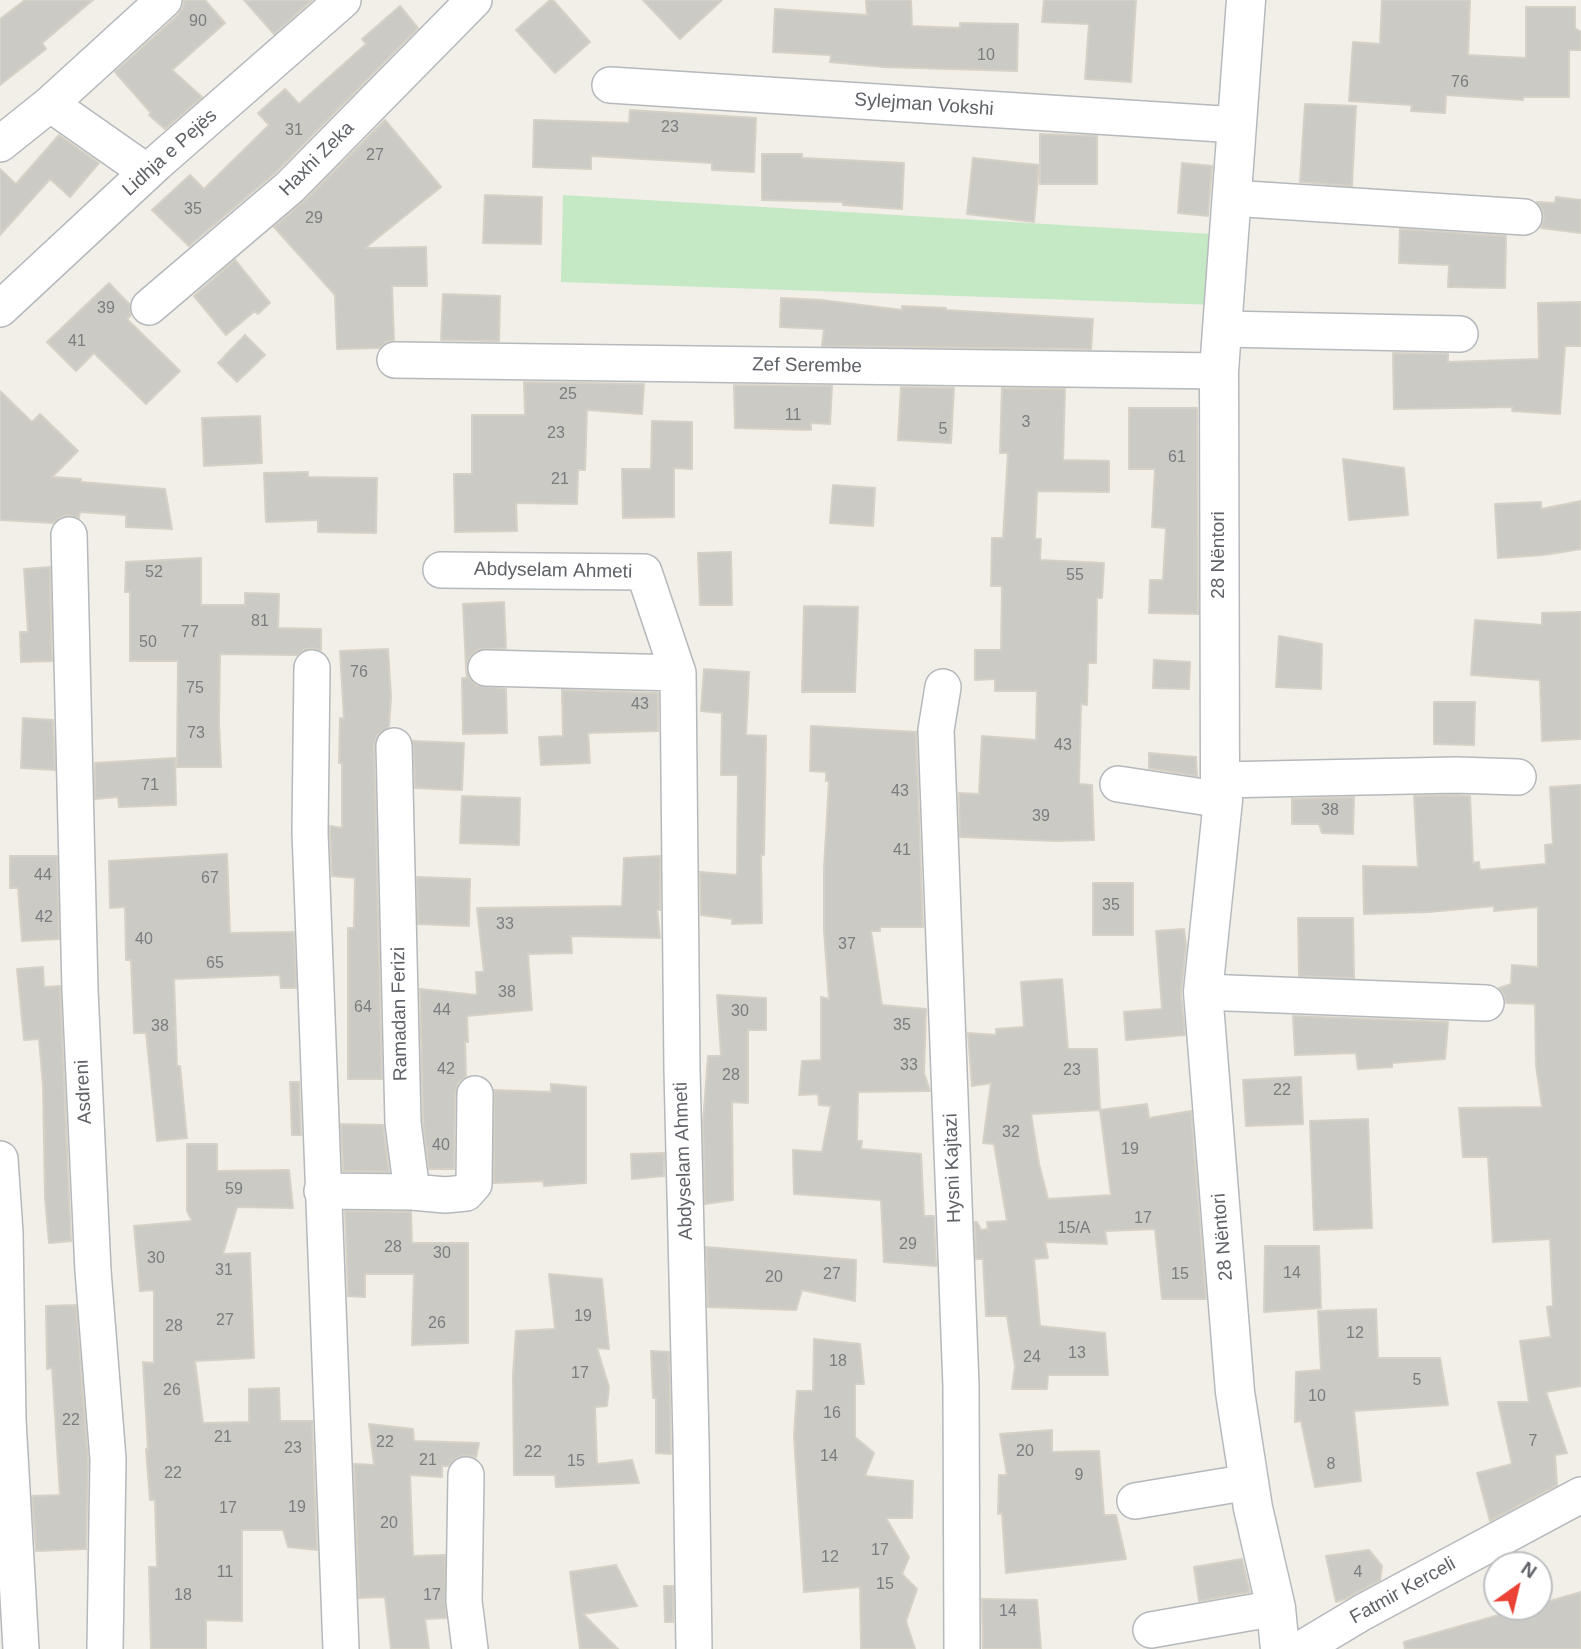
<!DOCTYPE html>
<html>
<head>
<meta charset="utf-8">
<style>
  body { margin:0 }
  #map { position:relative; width:1581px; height:1649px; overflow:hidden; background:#f1efe8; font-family:Arial,sans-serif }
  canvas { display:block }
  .north { position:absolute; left:1483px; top:1551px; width:70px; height:70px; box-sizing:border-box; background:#fff; border:2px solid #bfc1c3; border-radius:50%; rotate:34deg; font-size:19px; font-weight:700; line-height:28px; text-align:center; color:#5f6368 }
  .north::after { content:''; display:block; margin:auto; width:24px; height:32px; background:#ea4335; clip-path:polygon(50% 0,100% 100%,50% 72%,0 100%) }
</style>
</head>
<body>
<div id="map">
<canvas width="1581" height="1649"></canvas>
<div class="north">N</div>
</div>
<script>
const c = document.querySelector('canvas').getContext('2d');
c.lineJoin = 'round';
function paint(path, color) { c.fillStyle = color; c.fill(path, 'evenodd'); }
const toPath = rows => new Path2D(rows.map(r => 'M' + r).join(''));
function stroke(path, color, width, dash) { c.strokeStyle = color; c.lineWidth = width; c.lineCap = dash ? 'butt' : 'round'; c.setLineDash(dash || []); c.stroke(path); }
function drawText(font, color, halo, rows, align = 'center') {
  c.font = font + ' Arial,sans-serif'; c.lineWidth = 6; c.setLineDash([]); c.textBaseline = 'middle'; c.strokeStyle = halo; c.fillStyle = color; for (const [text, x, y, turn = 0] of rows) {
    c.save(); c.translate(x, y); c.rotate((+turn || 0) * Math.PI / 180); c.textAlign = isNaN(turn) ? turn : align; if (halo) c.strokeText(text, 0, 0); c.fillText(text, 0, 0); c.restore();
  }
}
paint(toPath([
  [563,195,1228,235,1215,305,561,282]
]), '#c5e8c5');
const building = toPath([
  [25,0,93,0,42,43,46,49,0,85,0,19,25,0],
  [184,0,205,0,225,23,172,70,202,97,165,129,149,115,151,113,115,72,178,15,183,7,184,0],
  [244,0,312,0,274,34,244,0],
  [550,0,553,0,590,42,555,73,516,30,550,0],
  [643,0,722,0,680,39,643,0],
  [866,0,911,0,912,26,960,28,960,23,1018,24,1017,71,884,67,830,62,831,55,773,52,775,9,867,15,866,0],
  [1044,0,1136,0,1131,82,1085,79,1089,24,1042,22,1044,0],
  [1382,0,1470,0,1468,55,1526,58,1526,7,1575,7,1575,28,1581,32,1581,50,1569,50,1569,97,1523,97,1523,100,1446,95,1445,113,1411,111,1412,105,1349,101,1353,42,1380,44,1382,0],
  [400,6,418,28,276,172,189,246,152,210,190,175,204,189,269,125,258,113,285,89,299,104,366,44,362,39,400,6],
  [1305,104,1356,106,1352,186,1300,182,1305,104],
  [630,110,756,118,754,172,712,170,712,163,591,156,591,169,533,167,534,120,629,123,630,110],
  [385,120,441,187,365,248,426,247,427,286,392,286,394,340,386,342,380,348,337,349,335,295,274,227,304,201,385,120],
  [1040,134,1097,136,1097,184,1040,184,1040,134],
  [59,135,99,163,70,197,50,179,0,235,0,169,16,184,59,135],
  [762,154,802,154,802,158,904,163,902,209,843,205,843,202,762,200,762,154],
  [973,158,1039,165,1034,222,967,214,973,158],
  [1182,163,1212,166,1208,216,1178,213,1182,163],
  [485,195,542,197,541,244,483,243,485,195],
  [1556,197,1581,200,1581,233,1541,228,1544,218,1542,209,1537,202,1555,203,1556,197],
  [1400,229,1506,236,1505,288,1448,287,1449,265,1399,263,1400,229],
  [235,260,270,303,258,314,255,311,226,335,194,296,235,260],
  [109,283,130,305,131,315,127,319,180,371,146,404,94,353,76,371,47,342,109,283],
  [443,294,500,296,499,341,441,340,443,294],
  [781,298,821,300,902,310,902,306,946,308,946,310,1093,319,1091,349,822,346,824,329,780,327,781,298],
  [1581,302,1581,346,1565,346,1560,414,1512,411,1513,407,1394,409,1393,353,1448,354,1448,362,1539,359,1538,303,1581,302],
  [245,335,265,355,237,382,218,363,245,335],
  [524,382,644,384,642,414,587,410,585,470,578,470,577,504,516,503,517,531,455,532,454,474,472,474,472,415,525,415,524,382],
  [734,385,832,386,830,424,811,423,811,430,735,428,734,385],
  [901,387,954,388,951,443,898,440,901,387],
  [1002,388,1065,389,1063,460,1109,461,1109,492,1037,491,1035,539,1041,539,1040,560,1104,563,1102,598,1097,598,1096,663,1088,663,1087,705,1081,704,1079,784,1092,785,1094,840,1056,841,960,837,959,793,979,794,982,736,1036,740,1037,691,995,691,995,679,975,680,975,650,1001,650,1002,586,991,586,992,538,1003,538,1008,453,1000,453,1002,388],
  [0,391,32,422,40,414,78,451,52,477,81,479,81,482,165,489,172,529,126,527,126,515,80,512,79,518,68,515,59,518,53,523,0,520,0,391],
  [1129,408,1197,408,1198,614,1149,613,1150,580,1163,580,1166,528,1152,527,1155,469,1129,469,1129,408],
  [260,416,262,463,204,466,202,418,260,416],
  [652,421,692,422,692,469,674,468,674,517,623,518,622,469,651,469,652,421],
  [1343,459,1404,468,1408,515,1349,520,1343,459],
  [308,472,308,477,377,478,376,533,318,532,318,520,266,522,264,473,308,472],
  [833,485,875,488,873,526,830,523,833,485],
  [1581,501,1581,549,1543,555,1498,558,1495,504,1541,502,1541,509,1581,501],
  [731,552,732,605,700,605,698,553,731,552],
  [201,558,201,605,245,605,245,593,279,594,278,628,321,629,321,650,312,648,303,650,297,655,220,654,219,723,221,767,177,767,178,661,130,661,130,592,125,592,126,562,201,558],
  [50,567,52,661,21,662,20,632,28,632,24,569,50,567],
  [504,602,506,648,477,650,469,657,466,667,463,604,504,602],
  [804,606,858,607,855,692,802,692,804,606],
  [1581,612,1581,739,1542,741,1540,680,1471,675,1475,620,1542,625,1542,613,1581,612],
  [1279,636,1322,644,1321,689,1276,687,1279,636],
  [388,649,391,697,389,727,377,736,374,746,382,1079,348,1079,348,928,354,928,355,878,332,876,330,832,330,826,342,828,342,763,339,763,340,718,344,719,340,651,388,649],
  [1154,660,1190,662,1189,689,1153,688,1154,660],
  [466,669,469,678,476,685,506,689,507,733,463,734,462,678,467,678,466,669],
  [704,669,749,672,746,735,766,736,764,855,761,855,762,923,732,924,732,919,701,915,700,872,737,875,738,775,721,775,722,713,701,711,704,669],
  [562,690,658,693,658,731,588,733,590,763,541,765,539,737,563,736,562,690],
  [1434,702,1475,702,1474,745,1434,744,1434,702],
  [23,718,53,720,55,770,21,768,23,718],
  [811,726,916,732,923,927,880,927,880,931,871,931,882,1005,926,1009,924,1073,930,1091,858,1092,857,1141,862,1141,861,1149,921,1154,924,1216,934,1216,936,1266,884,1262,881,1200,794,1194,793,1150,822,1152,831,1106,819,1105,818,1094,799,1095,802,1061,821,1060,821,997,829,999,824,931,824,868,829,781,826,781,826,772,810,771,811,726],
  [413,741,464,743,462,790,415,788,413,741],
  [1149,753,1196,757,1197,776,1149,768,1149,753],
  [175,758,176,805,119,807,118,797,95,799,95,763,175,758],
  [1581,785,1581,1386,1546,1392,1567,1453,1555,1455,1557,1485,1490,1521,1477,1473,1512,1464,1498,1402,1529,1402,1520,1341,1551,1337,1547,1307,1553,1306,1550,1239,1493,1242,1488,1157,1463,1157,1459,1108,1542,1107,1536,1065,1535,1004,1506,1003,1504,994,1499,988,1511,984,1512,965,1538,967,1538,907,1494,911,1494,906,1429,912,1364,914,1363,866,1418,867,1414,796,1456,795,1470,796,1473,863,1479,862,1480,870,1546,864,1545,845,1553,844,1550,787,1581,785],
  [462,796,520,798,519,845,460,843,462,796],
  [1354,797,1353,834,1322,833,1319,824,1292,824,1292,799,1354,797],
  [227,854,230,933,294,932,296,988,281,988,280,975,174,979,177,1066,180,1066,187,1138,157,1141,146,1033,134,1033,131,960,126,960,125,907,110,908,109,861,227,854],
  [10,856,57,856,59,939,22,941,18,888,10,888,10,856],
  [660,856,660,910,657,910,660,938,571,936,572,953,528,954,532,1010,467,1016,468,1042,465,1042,466,1076,458,1083,455,1094,454,1169,429,1169,423,1121,420,989,477,995,476,972,484,972,477,908,622,906,624,858,660,856],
  [417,877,470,879,469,926,418,924,417,877],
  [1093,883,1133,883,1133,935,1093,935,1093,883],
  [1298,918,1353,918,1354,978,1299,976,1298,918],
  [1184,929,1186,946,1181,994,1185,1035,1126,1040,1124,1012,1162,1009,1156,931,1184,929],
  [43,967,44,987,60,986,71,1241,49,1243,45,1198,43,1085,39,1039,24,1040,17,969,43,967],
  [1062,979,1068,1049,1097,1049,1100,1110,1147,1104,1149,1118,1191,1111,1206,1299,1162,1299,1155,1229,1105,1231,1107,1244,1045,1242,1048,1258,1034,1259,1040,1326,1105,1333,1108,1375,1048,1375,1047,1389,1012,1389,1015,1366,1007,1316,986,1316,983,1259,976,1259,975,1222,977,1222,981,1230,988,1229,987,1222,1007,1221,994,1144,983,1143,991,1083,972,1086,968,1033,996,1035,996,1029,1024,1027,1021,982,1062,979],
  [1100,1110,1111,1195,1048,1199,1039,1164,1031,1114,1100,1110],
  [717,995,766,998,766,1030,748,1030,748,1103,732,1102,733,1200,705,1204,703,1122,708,1056,721,1056,717,995],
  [1293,1016,1448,1022,1445,1059,1392,1063,1392,1067,1358,1069,1356,1053,1295,1055,1293,1016],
  [1301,1077,1303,1124,1246,1126,1243,1080,1301,1077],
  [290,1082,299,1082,301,1135,292,1135,290,1082],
  [551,1084,586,1087,586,1183,544,1186,543,1181,494,1183,494,1090,551,1092,551,1084],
  [1368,1119,1372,1228,1314,1230,1310,1121,1368,1119],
  [341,1124,383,1125,389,1172,343,1171,341,1124],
  [187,1144,217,1144,217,1171,289,1170,293,1208,237,1207,223,1254,250,1253,254,1358,195,1361,203,1423,249,1422,249,1389,279,1388,280,1421,312,1421,317,1550,288,1547,283,1530,242,1530,242,1621,206,1620,206,1649,151,1649,149,1567,157,1567,155,1500,150,1500,146,1449,148,1450,143,1362,154,1363,154,1290,140,1291,134,1226,192,1221,187,1211,187,1144],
  [664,1153,664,1176,632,1179,631,1154,664,1153],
  [345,1211,411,1212,412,1243,468,1243,468,1343,412,1345,414,1274,365,1274,365,1297,348,1296,345,1211],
  [1265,1246,1319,1246,1321,1308,1264,1312,1265,1246],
  [706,1247,856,1260,855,1301,802,1290,796,1310,708,1307,706,1247],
  [549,1274,602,1279,609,1349,597,1348,609,1387,607,1406,595,1407,597,1464,632,1460,639,1483,556,1487,555,1475,514,1475,513,1375,516,1331,555,1329,549,1274],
  [76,1305,88,1460,86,1549,36,1551,32,1496,60,1495,52,1368,47,1369,46,1306,76,1305],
  [1376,1309,1378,1358,1440,1358,1448,1405,1354,1411,1361,1481,1315,1487,1301,1421,1295,1422,1296,1372,1321,1370,1318,1311,1376,1309],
  [814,1339,860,1344,864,1384,855,1384,855,1437,874,1453,865,1476,913,1481,912,1518,886,1518,909,1557,902,1574,917,1589,906,1621,915,1649,861,1649,860,1587,804,1592,794,1436,797,1391,813,1391,814,1339],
  [651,1351,669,1352,671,1454,656,1453,656,1398,653,1398,651,1351],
  [369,1424,413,1429,414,1441,479,1443,476,1457,466,1455,456,1458,448,1466,442,1466,442,1477,410,1475,413,1556,445,1555,446,1618,425,1619,429,1649,391,1649,385,1597,359,1598,354,1464,374,1465,369,1424],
  [1052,1430,1052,1452,1099,1451,1104,1515,1116,1515,1126,1559,1006,1573,1002,1513,998,1514,999,1475,1007,1475,1000,1434,1052,1430],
  [1369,1550,1382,1566,1380,1580,1345,1599,1336,1602,1326,1556,1369,1550],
  [1242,1559,1250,1592,1199,1601,1194,1567,1242,1559],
  [616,1565,637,1606,583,1614,618,1649,580,1649,570,1572,616,1565],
  [664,1586,673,1586,673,1622,665,1622,664,1586],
  [1581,1592,1581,1649,1405,1649,1404,1642,1527,1607,1539,1607,1539,1604,1581,1592],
  [982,1599,1037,1600,1041,1649,983,1649,982,1599]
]);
paint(building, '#cccac5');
stroke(building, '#d6d1c6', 2);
const street = toPath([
  [610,85,1237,125],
  [50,104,147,172],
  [0,144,50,104,164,0],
  [1231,198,1524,217],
  [149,307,290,187,474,0],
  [0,309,157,163,343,0],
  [1223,329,1460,334],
  [395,360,1219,371],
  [69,535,80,990,93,1271,108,1459,105,1649],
  [441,570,644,572,678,673,682,1070,691,1439,694,1649],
  [312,668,310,832,341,1649],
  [486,668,678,673],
  [943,687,936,730,961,1386,962,1649],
  [394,746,403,1123,412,1192],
  [1220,780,1456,775,1518,777],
  [1118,784,1223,800],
  [1203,992,1486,1003],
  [0,1159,5,1233,8,1420,21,1649],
  [322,1191,412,1192,445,1195,466,1193,474,1184,475,1094],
  [466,1475,464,1601,470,1649],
  [1135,1501,1249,1482],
  [1151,1630,1276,1608],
  [1301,1649,1363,1612,1581,1495]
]);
const secondary = toPath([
  [1246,0,1219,371,1220,780,1223,800,1203,992,1235,1392,1253,1508,1276,1608,1280,1649]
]);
stroke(street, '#b5b8bc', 38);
stroke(secondary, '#b6babf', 41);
stroke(street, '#fff', 35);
stroke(secondary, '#fff', 38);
drawText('16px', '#7a7d7f', null, [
  ["90",198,22],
  ["10",986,56],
  ["76",1460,83],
  ["23",670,128],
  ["31",294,131],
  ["27",375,156],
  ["35",193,210],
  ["29",314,219],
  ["39",106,309],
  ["41",77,342],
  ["25",568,395],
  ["11",793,416],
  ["3",1026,423],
  ["5",943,430],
  ["23",556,434],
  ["61",1177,458],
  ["21",560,480],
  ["52",154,573],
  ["55",1075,576],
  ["81",260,622],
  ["77",190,633],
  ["50",148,643],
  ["76",359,673],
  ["75",195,689],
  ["43",640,705],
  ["73",196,734],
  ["43",1063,746],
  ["71",150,786],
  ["43",900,792],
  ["38",1330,811],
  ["39",1041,817],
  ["41",902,851],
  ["44",43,876],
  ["67",210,879],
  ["35",1111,906],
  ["42",44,918],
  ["33",505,925],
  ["40",144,940],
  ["37",847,945],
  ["65",215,964],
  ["38",507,993],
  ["64",363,1008],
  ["44",442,1011],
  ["30",740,1012],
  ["35",902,1026],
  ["38",160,1027],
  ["33",909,1066],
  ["42",446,1070],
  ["23",1072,1071],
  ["28",731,1076],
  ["22",1282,1091],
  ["32",1011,1133],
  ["40",441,1146],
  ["19",1130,1150],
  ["59",234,1190],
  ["17",1143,1219],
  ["15/A",1074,1229],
  ["29",908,1245],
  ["28",393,1248],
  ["30",442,1254],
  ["30",156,1259],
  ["31",224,1271],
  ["14",1292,1274],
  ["27",832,1275],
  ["15",1180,1275],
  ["20",774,1278],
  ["19",583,1317],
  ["27",225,1321],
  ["26",437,1324],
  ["28",174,1327],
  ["12",1355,1334],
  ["13",1077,1354],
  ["24",1032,1358],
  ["18",838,1362],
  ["17",580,1374],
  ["5",1417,1381],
  ["26",172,1391],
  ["10",1317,1397],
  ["16",832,1414],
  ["22",71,1421],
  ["21",223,1438],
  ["7",1533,1442],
  ["22",385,1443],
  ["23",293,1449],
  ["20",1025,1452],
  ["22",533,1453],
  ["14",829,1457],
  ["21",428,1461],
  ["15",576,1462],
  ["8",1331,1465],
  ["22",173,1474],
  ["9",1079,1476],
  ["19",297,1508],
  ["17",228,1509],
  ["20",389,1524],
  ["17",880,1551],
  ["12",830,1558],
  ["11",225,1573],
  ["4",1358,1573],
  ["15",885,1585],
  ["18",183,1596],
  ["17",432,1596],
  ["14",1008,1612]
]);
drawText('19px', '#5f6368', '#fff', [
  ["Sylejman Vokshi",924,105,4],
  ["Lidhja e Pejës",170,153,-42],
  ["Haxhi Zeka",317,159,-45],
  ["Zef Serembe",807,366,1],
  ["28 Nëntori",1219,555,-90],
  ["Abdyselam Ahmeti",553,571,1],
  ["Ramadan Ferizi",400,1014,-91],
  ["Asdreni",84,1092,-93],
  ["Abdyselam Ahmeti",684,1161,-92],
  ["Hysni Kajtazi",953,1168,-92],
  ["28 Nëntori",1223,1237,-95],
  ["Fatmir Kerceli",1403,1591,-29]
]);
</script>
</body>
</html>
